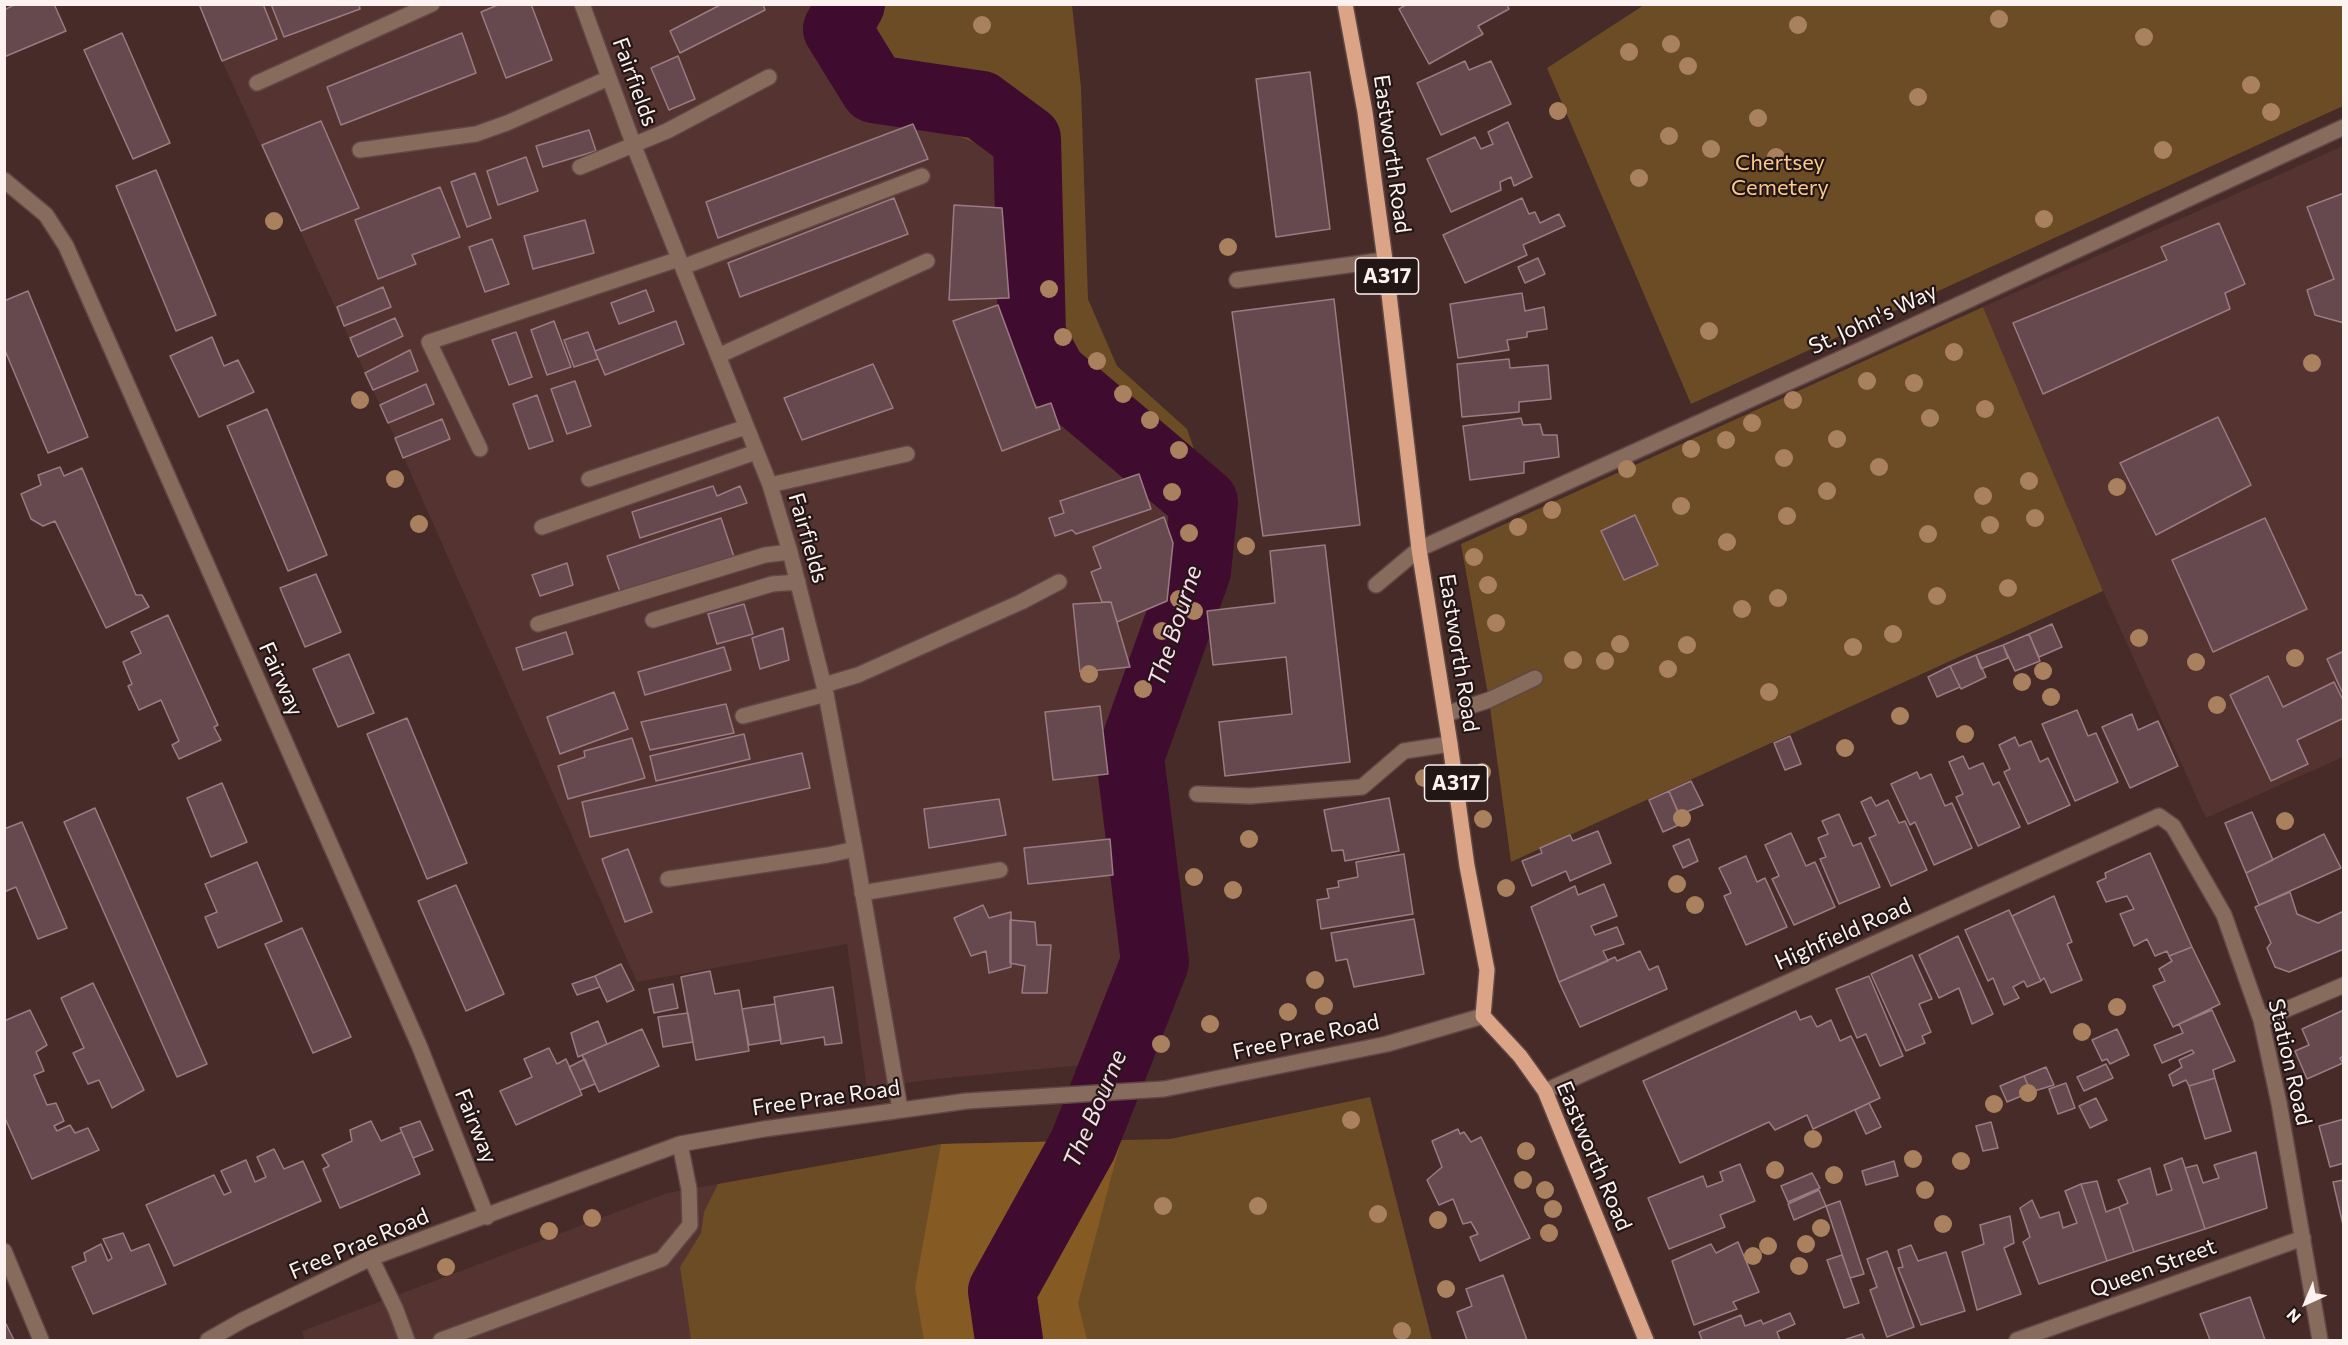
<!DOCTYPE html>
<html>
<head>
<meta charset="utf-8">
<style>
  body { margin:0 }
  #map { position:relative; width:2348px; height:1345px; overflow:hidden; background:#462b28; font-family:Commissioner,sans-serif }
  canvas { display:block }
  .frame { position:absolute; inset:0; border:6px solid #fdf2f0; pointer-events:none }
  .north { position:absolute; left:2276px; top:1273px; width:60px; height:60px; -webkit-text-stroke:4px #231716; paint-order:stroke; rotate:224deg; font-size:16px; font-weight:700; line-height:24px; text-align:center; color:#fdf2f0 }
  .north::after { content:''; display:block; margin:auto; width:21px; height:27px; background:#fdf2f0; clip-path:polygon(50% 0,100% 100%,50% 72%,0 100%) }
</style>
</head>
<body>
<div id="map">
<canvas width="2348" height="1345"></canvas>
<div class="frame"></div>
<div class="north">N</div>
</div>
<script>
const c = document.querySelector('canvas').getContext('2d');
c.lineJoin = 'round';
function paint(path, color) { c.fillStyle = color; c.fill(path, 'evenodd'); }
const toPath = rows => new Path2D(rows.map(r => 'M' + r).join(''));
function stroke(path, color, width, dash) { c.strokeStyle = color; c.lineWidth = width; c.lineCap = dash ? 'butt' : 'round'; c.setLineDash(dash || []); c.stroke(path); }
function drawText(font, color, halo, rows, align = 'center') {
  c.font = font + ' Commissioner,sans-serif'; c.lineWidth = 4.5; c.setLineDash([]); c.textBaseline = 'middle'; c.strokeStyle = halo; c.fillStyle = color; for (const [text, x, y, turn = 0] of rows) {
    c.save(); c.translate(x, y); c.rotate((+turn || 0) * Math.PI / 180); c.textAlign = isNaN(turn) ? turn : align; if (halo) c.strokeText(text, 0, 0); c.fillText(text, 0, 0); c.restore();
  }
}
paint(toPath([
  [199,5,830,5,824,11,921,122,999,152,1012,343,1165,501,1183,532,1167,601,1124,726,1114,781,1136,945,1103,1063,927,1080,867,1089,847,944,637,982,395,438,222,61],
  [2343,146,2343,757,2206,818,2103,591,1983,307],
  [941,1144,924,1340,304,1340,302,1331,667,1193]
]), '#543330');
paint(toPath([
  [830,4,1072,5,1081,87,1088,299,1117,366,1187,429,1224,535,1165,501,1012,343,999,152,921,122,837,80,824,11],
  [1644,5,2343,5,2343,106,1691,404,1547,68],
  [1983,307,2103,591,1511,862,1489,700,1461,544],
  [1370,1097,1432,1340,691,1340,680,1267,701,1233,704,1212,718,1184,941,1144,1170,1139]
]), '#6b4c25');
paint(toPath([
  [1121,1140,1078,1303,1087,1340,924,1340,915,1288,941,1144]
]), '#865b23');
stroke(toPath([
  [851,4,837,29,874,89,981,105,1027,139,1032,336,1053,374,1204,502,1197,571,1130,757,1155,962,1083,1145,1002,1291,1009,1340]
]), '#3f0c30', 68);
const building = toPath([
  [16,4,54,4,66,31,4,57,4,10,16,4],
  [199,4,263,4,277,39,222,61,199,4],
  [271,4,359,4,360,9,284,37,271,4],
  [500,4,531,4,552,60,506,78,481,12,500,4],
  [722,4,763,4,765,10,680,53,670,31,722,4],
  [1407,4,1507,4,1509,9,1478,26,1483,34,1429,64,1399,9,1407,4],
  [122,33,170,143,133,159,84,50,122,33],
  [462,33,476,73,341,125,327,87,462,33],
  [678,56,695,99,669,110,651,68,678,56],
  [1465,61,1469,70,1491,61,1511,104,1441,135,1417,83,1465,61],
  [1310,72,1330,229,1276,237,1256,79,1310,72],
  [321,121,359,208,301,231,262,145,321,121],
  [1508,122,1532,177,1514,186,1511,177,1500,182,1501,190,1451,212,1427,159,1475,137,1481,149,1493,144,1488,132,1508,122],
  [913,124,928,159,718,238,706,202,913,124],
  [589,130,596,151,543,167,536,146,589,130],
  [526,157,538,191,498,205,487,171,526,157],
  [156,170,216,315,176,331,116,186,156,170],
  [475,173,491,218,467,227,451,182,475,173],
  [440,187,460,237,412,255,416,264,378,279,355,220,440,187],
  [2344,193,2344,323,2315,315,2307,290,2334,279,2307,207,2344,193],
  [894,198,908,234,740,297,728,263,894,198],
  [1522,198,1529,214,1535,212,1540,223,1559,214,1565,226,1523,245,1527,255,1465,283,1443,235,1522,198],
  [954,205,1002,208,1009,298,949,300,954,205],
  [585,220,594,253,533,269,524,236,585,220],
  [2219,223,2245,284,2225,293,2230,309,2043,394,2013,323,2167,260,2161,247,2219,223],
  [492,239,509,284,485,292,469,247,492,239],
  [1538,258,1545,274,1525,283,1518,267,1538,258],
  [383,287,391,307,344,326,337,307,383,287],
  [646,290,654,311,619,324,611,303,646,290],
  [28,291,88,437,48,453,4,348,4,301,28,291],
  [1522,293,1525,311,1544,307,1547,329,1527,332,1527,337,1507,340,1509,350,1458,358,1450,304,1522,293],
  [1334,299,1360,525,1263,536,1232,312,1334,299],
  [998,305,1036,408,1051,403,1060,429,1002,451,953,321,998,305],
  [395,318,403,336,358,357,350,338,395,318],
  [554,321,571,367,547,375,531,330,554,321],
  [676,321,684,344,605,375,595,351,676,321],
  [516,332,532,377,509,385,492,340,516,332],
  [588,332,598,359,574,367,564,340,588,332],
  [212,337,224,366,238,360,254,392,199,417,170,356,212,337],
  [410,350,418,371,373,390,365,373,410,350],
  [1509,359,1510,368,1548,365,1551,399,1519,402,1519,412,1462,417,1457,364,1509,359],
  [873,364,893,408,802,440,784,398,873,364],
  [575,381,591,426,567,434,551,389,575,381],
  [426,384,434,404,388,423,380,405,426,384],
  [537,395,553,441,529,449,513,404,537,395],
  [267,409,327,555,288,571,227,426,267,409],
  [2218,417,2251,485,2156,535,2120,463,2218,417],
  [1521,418,1523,425,1540,424,1543,435,1557,435,1559,457,1524,462,1524,473,1470,480,1463,426,1521,418],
  [442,419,450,439,403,458,395,438,442,419],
  [60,467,64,476,82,468,136,595,142,595,149,607,106,628,55,521,43,526,31,519,21,494,41,485,38,475,60,467],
  [1139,474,1151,509,1076,534,1072,530,1055,536,1049,518,1064,513,1060,501,1139,474],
  [713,486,717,496,740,486,747,503,640,538,632,512,713,486],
  [1635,515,1658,565,1624,580,1601,531,1635,515],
  [1164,517,1173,543,1167,601,1117,622,1111,602,1102,602,1091,572,1101,568,1093,547,1164,517],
  [721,518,734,557,620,592,607,556,721,518],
  [2265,518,2307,609,2213,652,2172,560,2265,518],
  [1325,545,1350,762,1225,776,1219,722,1292,714,1286,657,1213,665,1207,611,1275,603,1270,551,1325,545],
  [567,563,573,585,540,596,532,575,567,563],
  [316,574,341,632,305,647,280,588,316,574],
  [1111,602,1130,667,1080,672,1073,604,1111,602],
  [744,604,753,634,717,644,708,614,744,604],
  [168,615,218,725,214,727,221,740,179,759,172,745,179,741,161,700,139,710,128,686,132,684,123,662,141,653,131,632,168,615],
  [2052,624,2062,647,2039,657,2029,634,2052,624],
  [783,628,789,660,760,669,752,638,783,628],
  [566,632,573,654,523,670,516,648,566,632],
  [2029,634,2040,661,2015,671,2003,645,2029,634],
  [2003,645,2008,658,1981,669,1976,655,2003,645],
  [724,647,731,670,645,695,638,672,724,647],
  [2344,651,2344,696,2327,659,2344,651],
  [349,654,374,713,338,727,313,669,349,654],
  [1976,655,1986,677,1961,689,1950,666,1976,655],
  [1950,666,1960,687,1937,697,1928,677,1950,666],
  [2268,676,2283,707,2334,682,2344,702,2344,718,2297,740,2308,764,2271,781,2230,695,2268,676],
  [614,692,628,729,560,754,547,717,614,692],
  [726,704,734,733,650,750,641,722,726,704],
  [1100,706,1108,774,1053,780,1045,712,1100,706],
  [2077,710,2088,736,2096,733,2118,782,2075,801,2042,724,2077,710],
  [2132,714,2138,730,2158,721,2178,766,2130,788,2102,727,2132,714],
  [407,718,467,863,427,879,367,734,407,718],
  [744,734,750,759,656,781,650,756,744,734],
  [1790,736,1801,764,1785,770,1774,743,1790,736],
  [2015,737,2019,746,2031,741,2040,762,2048,758,2070,805,2028,824,2004,772,2010,769,1999,745,2015,737],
  [632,738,645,778,568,799,558,766,585,757,584,751,632,738],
  [802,753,810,788,590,837,582,802,802,753],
  [1963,756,1969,769,1983,763,1993,785,1999,782,2020,827,1978,846,1956,797,1963,794,1949,762,1963,756],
  [1917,772,1920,779,1931,774,1945,806,1952,803,1972,848,1934,865,1915,822,1910,825,1891,784,1917,772],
  [1691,781,1703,805,1679,815,1669,791,1691,781],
  [222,783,247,842,211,857,187,798,222,783],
  [1669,791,1683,823,1663,832,1649,800,1669,791],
  [1871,797,1876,806,1888,800,1899,823,1905,821,1927,870,1891,886,1869,838,1876,835,1861,802,1871,797],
  [1389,798,1399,851,1345,861,1343,850,1332,851,1324,810,1389,798],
  [999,799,1006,835,929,848,924,809,999,799],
  [95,808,207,1064,177,1077,64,822,95,808],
  [2252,812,2273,860,2246,873,2225,823,2252,812],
  [1839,814,1853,846,1861,843,1880,887,1839,904,1820,859,1826,857,1818,838,1828,834,1822,821,1839,814],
  [22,822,67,928,38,939,16,887,4,892,4,829,22,822],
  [1598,831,1611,863,1570,881,1566,871,1532,886,1522,861,1542,853,1540,848,1570,835,1573,841,1598,831],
  [1791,833,1806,866,1815,862,1835,907,1794,925,1772,879,1779,876,1765,845,1791,833],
  [2324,834,2341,868,2259,905,2246,873,2324,834],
  [1110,839,1113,875,1028,884,1024,848,1110,839],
  [1689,839,1698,861,1683,868,1673,846,1689,839],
  [628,849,652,912,625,922,602,859,628,849],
  [2150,853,2192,947,2169,956,2167,951,2155,956,2147,939,2134,946,2120,914,2134,909,2127,896,2106,902,2097,882,2106,878,2105,873,2150,853],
  [1404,854,1413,914,1321,929,1317,900,1329,898,1327,889,1339,887,1338,881,1358,877,1356,862,1404,854],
  [1746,856,1757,882,1765,878,1787,927,1746,945,1724,896,1731,893,1719,868,1746,856],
  [257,862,282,921,218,948,205,917,217,912,205,884,257,862],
  [1604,884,1617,916,1591,926,1595,935,1617,927,1624,944,1603,951,1608,961,1559,982,1531,907,1575,886,1578,895,1604,884],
  [456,885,504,994,466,1011,418,901,456,885],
  [2290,892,2297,914,2318,923,2344,911,2344,949,2289,972,2275,967,2267,948,2271,943,2255,907,2290,892],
  [2054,896,2072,942,2067,944,2082,980,2051,993,2044,978,2041,981,2012,916,2054,896],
  [983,905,989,918,1011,912,1011,967,989,973,986,951,971,956,954,918,983,905],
  [2009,910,2041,981,2027,987,2024,981,2013,987,2019,998,2004,1005,1993,978,1988,981,1965,930,2009,910],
  [1414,919,1424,974,1354,987,1347,959,1336,961,1331,933,1414,919],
  [1010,920,1035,922,1037,945,1051,945,1047,993,1022,993,1025,966,1010,963,1010,920],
  [302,928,351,1037,313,1053,265,944,302,928],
  [1958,936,1993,1014,1972,1024,1959,988,1939,998,1919,955,1958,936],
  [2192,947,2220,1004,2173,1027,2153,986,2165,981,2159,969,2172,961,2169,956,2192,947],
  [1640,951,1649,970,1658,966,1667,989,1580,1027,1559,982,1615,957,1617,961,1640,951],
  [1912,955,1932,999,1919,1004,1931,1032,1922,1036,1925,1043,1906,1051,1871,974,1912,955],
  [621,964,634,990,607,1002,595,976,621,964],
  [710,971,715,994,739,990,749,1051,696,1060,681,977,710,971],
  [595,976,600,987,577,995,572,984,595,976],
  [1869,976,1903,1056,1880,1066,1866,1034,1857,1038,1836,989,1869,976],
  [93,983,144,1090,112,1108,99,1080,88,1084,73,1053,84,1048,61,998,93,983],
  [673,984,678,1008,654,1013,649,989,673,984],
  [833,987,842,1043,825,1045,824,1037,781,1044,774,997,833,987],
  [775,1004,781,1040,749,1045,742,1009,775,1004],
  [30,1010,47,1045,36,1052,44,1071,34,1075,47,1105,56,1103,64,1121,54,1126,57,1131,70,1125,75,1133,88,1128,99,1150,32,1179,4,1116,4,1021,30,1010],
  [2212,1010,2235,1061,2213,1070,2215,1078,2189,1086,2186,1080,2173,1086,2169,1075,2182,1067,2179,1060,2194,1053,2192,1050,2162,1063,2154,1045,2183,1033,2179,1024,2212,1010],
  [2344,1010,2344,1056,2340,1058,2343,1063,2307,1079,2295,1051,2309,1045,2302,1029,2344,1010],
  [1796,1011,1800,1020,1811,1016,1817,1027,1831,1020,1840,1041,1851,1036,1880,1098,1813,1129,1807,1115,1775,1130,1769,1122,1680,1163,1643,1081,1796,1011],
  [688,1013,693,1042,663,1047,658,1017,688,1013],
  [598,1021,607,1044,578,1057,571,1033,598,1021],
  [642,1029,659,1066,599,1092,582,1055,642,1029],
  [2117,1029,2129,1055,2110,1064,2107,1059,2102,1061,2092,1040,2117,1029],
  [549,1048,557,1064,566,1059,582,1095,516,1125,500,1091,532,1077,524,1059,549,1048],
  [585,1059,595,1084,580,1090,569,1067,585,1059],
  [2106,1064,2113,1078,2084,1091,2077,1077,2106,1064],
  [2046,1067,2054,1085,2031,1092,2024,1076,2046,1067],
  [2024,1076,2031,1092,2007,1102,2000,1086,2024,1076],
  [2215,1078,2231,1131,2205,1139,2189,1086,2215,1078],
  [2066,1083,2075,1108,2058,1114,2049,1089,2066,1083],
  [2096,1098,2107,1120,2090,1128,2079,1106,2096,1098],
  [1869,1103,1881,1127,1866,1134,1855,1110,1869,1103],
  [2344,1119,2344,1163,2330,1167,2319,1126,2344,1119],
  [371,1121,381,1141,402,1132,420,1174,340,1208,323,1169,329,1166,322,1155,352,1141,350,1130,371,1121],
  [420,1121,433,1150,413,1158,400,1128,420,1121],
  [1991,1122,1998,1148,1983,1151,1976,1126,1991,1122],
  [1458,1129,1460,1134,1464,1132,1471,1142,1481,1137,1530,1238,1480,1261,1470,1237,1478,1234,1471,1222,1463,1224,1453,1199,1439,1205,1427,1180,1442,1167,1432,1141,1458,1129],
  [274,1149,284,1169,303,1161,321,1201,174,1266,146,1205,214,1175,224,1195,231,1192,221,1171,246,1160,255,1182,266,1177,257,1157,274,1149],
  [2256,1152,2267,1208,2205,1229,2185,1168,2197,1165,2203,1183,2219,1178,2214,1165,2256,1152],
  [2182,1158,2205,1229,2134,1252,2119,1207,2128,1203,2118,1180,2150,1168,2157,1195,2172,1190,2164,1165,2182,1158],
  [1894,1161,1898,1176,1866,1185,1862,1171,1894,1161],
  [1740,1164,1755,1201,1720,1215,1725,1227,1669,1249,1648,1198,1703,1176,1707,1187,1723,1181,1720,1172,1740,1164],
  [1812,1173,1820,1188,1788,1202,1781,1186,1812,1173],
  [2344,1180,2344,1229,2333,1182,2344,1180],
  [2097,1181,2106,1212,2119,1207,2134,1252,2107,1261,2081,1184,2097,1181],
  [2081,1184,2107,1261,2039,1284,2023,1242,2030,1237,2020,1208,2032,1200,2040,1218,2059,1212,2063,1228,2077,1223,2065,1191,2081,1184],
  [1819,1190,1826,1206,1794,1220,1788,1204,1819,1190],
  [1840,1201,1864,1274,1850,1278,1826,1206,1840,1201],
  [2010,1216,2014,1243,2004,1248,2021,1294,1977,1310,1962,1252,1984,1244,1980,1225,2010,1216],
  [123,1233,131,1251,149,1244,166,1284,93,1314,72,1267,86,1261,84,1253,101,1244,108,1261,112,1258,103,1239,123,1233],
  [1738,1242,1759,1292,1733,1302,1737,1309,1694,1325,1672,1261,1711,1244,1716,1253,1738,1242],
  [1911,1245,1918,1261,1946,1252,1965,1311,1921,1325,1898,1268,1903,1267,1898,1250,1911,1245],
  [1887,1251,1914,1327,1887,1337,1870,1290,1877,1287,1867,1259,1887,1251],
  [1842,1255,1859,1303,1844,1308,1827,1260,1842,1255],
  [1503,1275,1527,1340,1467,1340,1457,1312,1472,1306,1466,1289,1503,1275],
  [2250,1297,2265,1340,2210,1340,2200,1314,2250,1297],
  [1790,1313,1795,1324,1777,1332,1780,1340,1702,1340,1699,1332,1741,1315,1745,1326,1761,1320,1763,1324,1790,1313],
  [4,1320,14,1340,4,1340,4,1320],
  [1862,1334,1865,1340,1844,1340,1862,1334]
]);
paint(building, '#66494f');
stroke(building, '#9b7b82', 1.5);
const minor = toPath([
  [582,4,637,154,770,485,790,552,826,694,855,849,900,1109],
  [257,83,432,4],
  [360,150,476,134,507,123,609,78],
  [580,167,667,131,769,77],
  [4,180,46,215,66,246,419,1045,487,1217],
  [683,267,922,176],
  [1237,280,1385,260],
  [718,356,927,261],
  [480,449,429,342,679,259],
  [589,479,746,427],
  [770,485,907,454],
  [542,527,756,452],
  [1376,585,1419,549,1871,345,2344,127],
  [653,620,772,584,798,582],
  [538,624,765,555,790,552],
  [824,685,858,675,1021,602,1059,582],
  [1446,714,1489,700,1535,678],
  [743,716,826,694],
  [1197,794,1250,796,1362,787,1404,751,1450,744],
  [668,879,828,855,855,849],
  [862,893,1000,870],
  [2261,1020,2344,985],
  [1545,1091,2159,816,2173,826,2224,915,2261,1020,2279,1103,2320,1340],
  [4,1251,41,1340],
  [371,1258,396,1310,407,1340],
  [208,1340,243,1320,371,1258,680,1144,764,1129,967,1101,1164,1089,1387,1044,1483,1016],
  [441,1340,662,1259,690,1225,689,1189,680,1144],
  [2017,1340,2303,1238]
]);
const major = toPath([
  [1345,4,1365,112,1385,260,1419,549,1450,744,1467,866,1487,970,1483,1016,1520,1056,1545,1091,1646,1340]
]);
stroke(minor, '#604744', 18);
stroke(major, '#604744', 18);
stroke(minor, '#876c5e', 15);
stroke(major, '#dba487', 15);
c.fillStyle = '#aa815e';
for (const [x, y] of [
  [1999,19],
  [982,25],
  [1798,25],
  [2144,37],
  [1671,44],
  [1629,52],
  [1688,66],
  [2251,85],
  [1918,97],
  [1558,111],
  [2271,112],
  [1758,118],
  [1669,136],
  [1711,149],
  [2163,150],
  [1776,157],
  [1639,178],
  [2044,219],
  [274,221],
  [1228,247],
  [1049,289],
  [1709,331],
  [1063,337],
  [1954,352],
  [1097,361],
  [2312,363],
  [1867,381],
  [1914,383],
  [1123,394],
  [360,400],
  [1793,400],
  [1985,409],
  [1930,418],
  [1150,420],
  [1752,423],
  [1837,439],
  [1726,440],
  [1691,449],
  [1179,450],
  [1784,458],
  [1879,467],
  [1627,469],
  [395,479],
  [2029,481],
  [2117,487],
  [1827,491],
  [1172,492],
  [1983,496],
  [1681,506],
  [1552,510],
  [1787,516],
  [2035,518],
  [419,524],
  [1990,525],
  [1518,527],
  [1189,533],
  [1928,534],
  [1727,542],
  [1246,546],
  [1474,557],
  [1488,585],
  [2008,588],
  [1937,596],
  [1778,598],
  [1179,599],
  [1742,609],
  [1194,611],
  [1496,623],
  [1162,631],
  [1893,634],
  [2139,638],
  [1620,644],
  [1687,645],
  [1853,647],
  [2295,658],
  [1573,660],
  [1605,661],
  [2196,662],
  [1668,669],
  [2043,671],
  [1089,674],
  [2022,682],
  [1143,689],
  [1769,692],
  [2051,697],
  [2217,705],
  [1900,716],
  [1965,734],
  [1845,748],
  [1482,772],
  [1424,778],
  [1682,818],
  [1483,819],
  [2285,821],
  [1249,839],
  [1194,877],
  [1677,884],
  [1506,888],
  [1233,890],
  [1695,905],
  [1315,980],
  [1324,1006],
  [2117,1007],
  [1288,1012],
  [1210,1024],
  [2082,1032],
  [1161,1044],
  [2028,1093],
  [1994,1104],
  [1351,1120],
  [1813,1139],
  [1526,1151],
  [1913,1159],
  [1961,1161],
  [1775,1170],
  [1834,1175],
  [1523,1180],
  [1545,1190],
  [1925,1190],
  [1163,1206],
  [1258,1206],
  [1553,1209],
  [1378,1214],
  [592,1218],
  [1438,1220],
  [1943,1224],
  [1821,1228],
  [549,1231],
  [1549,1233],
  [1806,1244],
  [1768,1246],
  [1753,1256],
  [1799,1266],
  [446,1267],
  [1446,1289],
  [1402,1331]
]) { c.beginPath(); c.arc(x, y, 9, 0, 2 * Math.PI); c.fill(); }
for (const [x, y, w] of [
  [1387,276,63],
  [1456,783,63]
]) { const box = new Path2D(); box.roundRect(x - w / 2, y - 18, w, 36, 4.5); c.fillStyle = '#231716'; c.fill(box); stroke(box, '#fdf2f0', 1.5); }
drawText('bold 21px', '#fdf2f0', null, [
  ["A317",1387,276],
  ["A317",1456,783]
]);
drawText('22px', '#fdf2f0', '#231716', [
  ["Fairfields",635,82,70],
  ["Eastworth Road",1392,154,82],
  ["St. John's Way",1873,319,-25],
  ["Fairfields",808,538,74],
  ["Eastworth Road",1459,653,81],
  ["Fairway",281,679,66],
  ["Highfield Road",1843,934,-24],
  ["Free Prae Road",1306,1037,-12],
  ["Station Road",2290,1062,77],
  ["Free Prae Road",826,1098,-8],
  ["Fairway",476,1126,68],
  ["Eastworth Road",1594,1156,67],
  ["Free Prae Road",359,1244,-23],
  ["Queen Street",2153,1268,-20]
]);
drawText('22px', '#fbc78b', '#231716', [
  ["Chertsey",1780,163],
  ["Cemetery",1780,188]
]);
drawText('italic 24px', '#fcd8ee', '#231716', [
  ["The Bourne",1175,626,-72],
  ["The Bourne",1095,1109,-67]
]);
</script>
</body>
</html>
